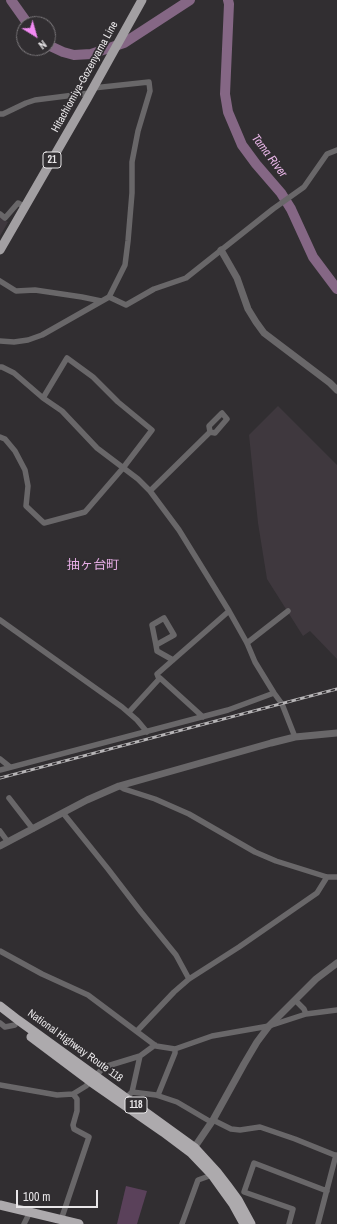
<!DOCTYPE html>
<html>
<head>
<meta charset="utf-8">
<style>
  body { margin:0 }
  #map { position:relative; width:337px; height:1224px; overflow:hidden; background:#312e31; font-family:"Archivo Narrow",sans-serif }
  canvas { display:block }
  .north { position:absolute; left:16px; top:16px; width:40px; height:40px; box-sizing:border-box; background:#312e31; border:1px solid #7b787b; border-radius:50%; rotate:143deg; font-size:11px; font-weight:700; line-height:16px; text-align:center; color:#e9e7e9 }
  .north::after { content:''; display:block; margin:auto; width:14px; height:18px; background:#f28af3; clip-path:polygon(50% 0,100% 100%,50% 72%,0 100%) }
  .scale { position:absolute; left:16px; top:1190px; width:82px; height:18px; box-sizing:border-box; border:2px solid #e9e7e9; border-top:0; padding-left:5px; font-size:12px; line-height:14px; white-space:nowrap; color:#e9e7e9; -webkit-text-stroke:3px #312e31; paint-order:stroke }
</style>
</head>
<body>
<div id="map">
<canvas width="337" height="1224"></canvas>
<div class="north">N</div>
<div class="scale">100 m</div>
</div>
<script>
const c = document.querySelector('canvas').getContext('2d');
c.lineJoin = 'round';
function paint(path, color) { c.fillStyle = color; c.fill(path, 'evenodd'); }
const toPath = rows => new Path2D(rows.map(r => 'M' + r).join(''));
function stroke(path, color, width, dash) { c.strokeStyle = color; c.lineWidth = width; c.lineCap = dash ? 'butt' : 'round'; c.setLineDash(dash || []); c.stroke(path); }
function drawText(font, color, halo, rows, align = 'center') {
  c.font = font + ' "Archivo Narrow","Noto Sans JP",sans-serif'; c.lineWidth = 3.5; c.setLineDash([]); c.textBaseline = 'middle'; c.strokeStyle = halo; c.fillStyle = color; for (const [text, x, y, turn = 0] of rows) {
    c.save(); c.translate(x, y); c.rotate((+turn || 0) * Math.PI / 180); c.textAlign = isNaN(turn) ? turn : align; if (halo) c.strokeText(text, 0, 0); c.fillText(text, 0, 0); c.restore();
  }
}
paint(toPath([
  [0,217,8,222,0,236],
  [278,406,337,465,337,659,310,631,303,636,267,579,258,523,249,435]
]), '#3f383e');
paint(toPath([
  [126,1186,147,1191,137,1224,117,1224]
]), '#5a415a');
stroke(toPath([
  [11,0,28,24],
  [228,0,229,4,225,94,228,112,242,145,256,164,281,193,291,209,313,257,337,289],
  [48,45,63,52,74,55,91,54,124,43,190,0]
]), '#856785', 10);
stroke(toPath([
  [0,114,3,114,26,103,35,100,90,93],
  [0,214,5,218,18,203,25,207],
  [0,281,16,291,35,290,82,297,101,301],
  [109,297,126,305,154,289,186,278,273,209,304,187,327,154,337,150],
  [0,341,14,342,28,340,42,335,109,297,125,265,128,241,132,193,132,162,138,131,150,91,149,82,93,88],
  [0,367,2,367,14,373,43,398,62,411,97,448,138,479,150,491,179,530,229,611,247,643,255,662,274,693,282,704,295,737],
  [0,437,5,439,15,451,25,470,28,486,26,506,44,523,85,512,123,468,152,430,118,402,93,377,67,358,43,398],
  [150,491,210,432,215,433,227,419,222,413,209,426,210,432],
  [0,620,122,707,137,720,147,732],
  [247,643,288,611],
  [156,645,174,635,164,618,152,625,156,645,157,651,173,660],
  [159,679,157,674,229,611],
  [129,712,160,678,203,717],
  [0,759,10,767],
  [0,770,228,710,274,693],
  [119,786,124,789,155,799,189,814,255,852,276,861,327,877,337,877],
  [9,798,33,829],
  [63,813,108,869,141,912,176,955,189,979],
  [0,831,8,842],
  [0,951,42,974,88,995,156,1046,175,1049,212,1036,269,1026,306,1014,337,1010],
  [295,1000,304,1009,306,1014],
  [0,1023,5,1027,15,1025],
  [137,1031,174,992,189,979,239,947,317,893,327,877],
  [0,1085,57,1095,73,1094,86,1086,104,1067,140,1056,155,1045],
  [132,1092,140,1056],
  [158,1095,175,1053,175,1049],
  [126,1098,132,1092,156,1095,177,1102,211,1122],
  [213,1120,231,1129,240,1130,260,1127,295,1139,337,1156],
  [61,1220,89,1137,74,1129,73,1125,77,1111,77,1099,73,1094],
  [24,1224,30,1212],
  [182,1224,198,1180,212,1175],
  [289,1224,293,1209,244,1192,254,1163,327,1191],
  [318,1224,336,1155]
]), '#696769', 5.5);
stroke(toPath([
  [221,250,237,278,248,309,256,322,264,333,330,383,337,390],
  [0,846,87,800,119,786,271,743,295,737,337,733],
  [192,1151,213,1120,244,1064,257,1042,269,1026,316,979,337,963]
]), '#696769', 7);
stroke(toPath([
  [0,250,87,99,142,0]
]), '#a29fa2', 9);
stroke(toPath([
  [0,1006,18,1020,195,1148,217,1172,227,1185,238,1200,251,1224],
  [31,1037,91,1082,163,1132,191,1153,212,1175,222,1189,233,1204,244,1224],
  [0,1205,79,1224]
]), '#adaaad', 9);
const rail = toPath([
  [0,778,337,689]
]);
stroke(rail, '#b6b4b6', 3);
stroke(rail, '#312e31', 1.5, [4.5]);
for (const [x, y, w] of [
  [52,160,18],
  [136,1105,22]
]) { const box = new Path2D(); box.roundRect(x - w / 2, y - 8, w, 16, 3); c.fillStyle = '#312e31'; c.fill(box); stroke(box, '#e9e7e9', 1); }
drawText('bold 10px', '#e9e7e9', null, [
  ["21",52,160],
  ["118",136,1105]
]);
drawText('11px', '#e9e7e9', '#312e31', [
  ["Hitachiomiya-Gozenyama Line",85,77,-61],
  ["National Highway Route 118",75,1046,36]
]);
drawText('italic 12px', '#e8b5e7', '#312e31', [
  ["Tama River",269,156,53]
]);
drawText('13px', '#e6ade5', '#312e31', [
  ["抽ヶ台町",93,566]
]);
</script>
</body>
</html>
